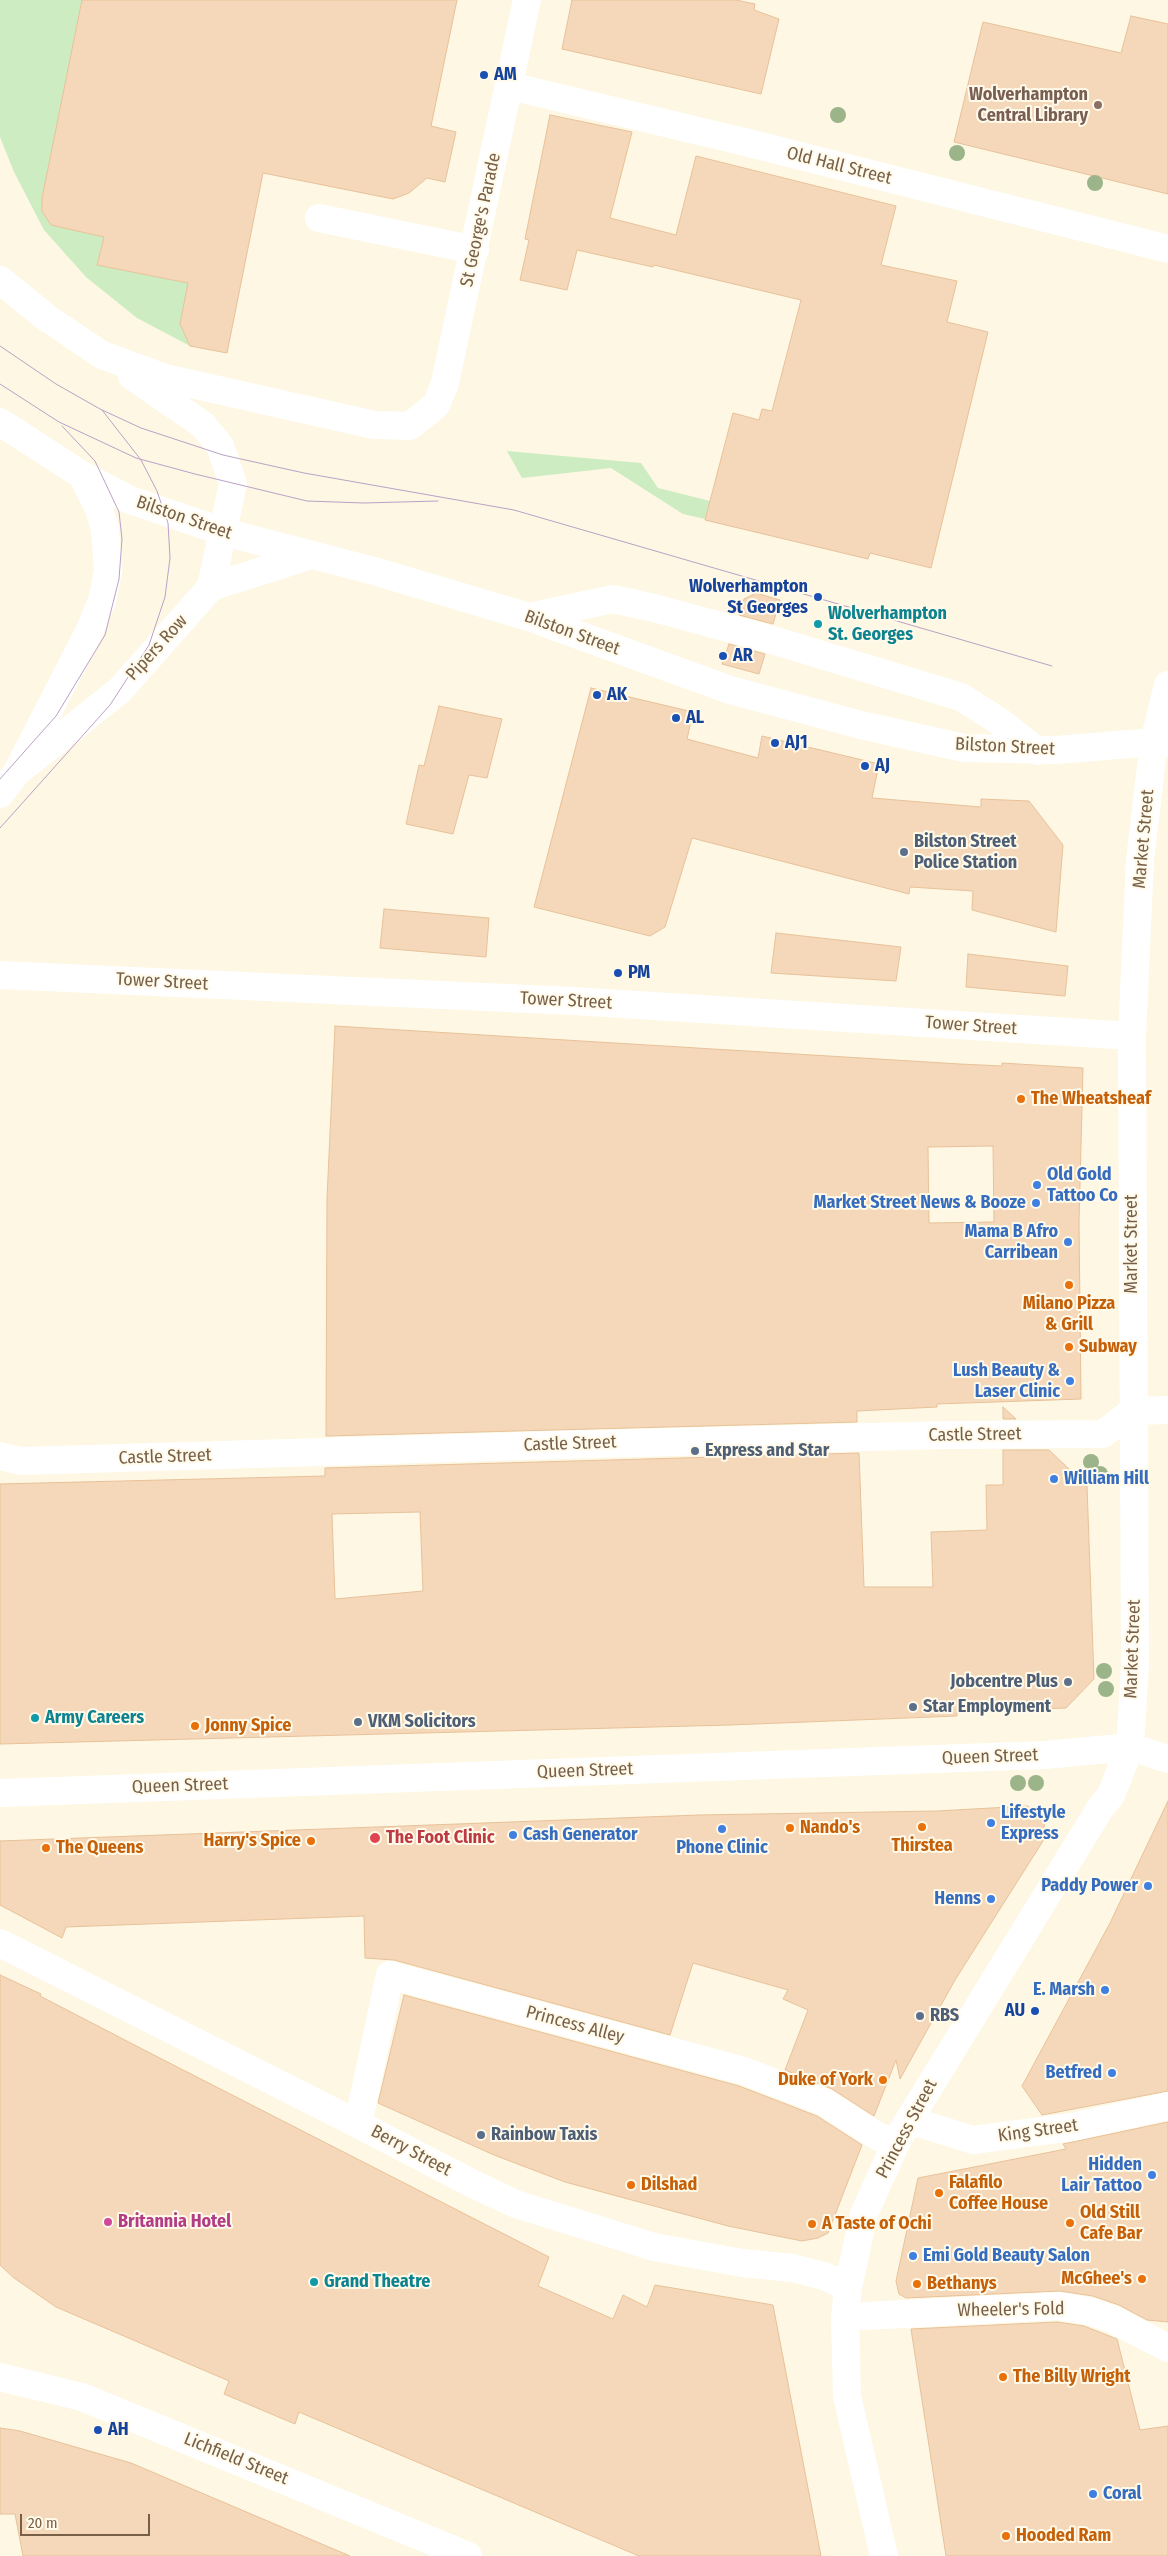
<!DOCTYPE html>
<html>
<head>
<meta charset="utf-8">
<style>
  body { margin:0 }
  #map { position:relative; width:1168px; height:2556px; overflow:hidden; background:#fdf7e3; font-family:"Fira Sans Condensed",sans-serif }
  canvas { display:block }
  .scale { position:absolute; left:20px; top:2514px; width:130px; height:22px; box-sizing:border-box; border:2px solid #775f48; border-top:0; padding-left:6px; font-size:15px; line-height:18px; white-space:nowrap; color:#775f48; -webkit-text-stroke:4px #fffaea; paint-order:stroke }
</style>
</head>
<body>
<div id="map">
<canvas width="1168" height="2556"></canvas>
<div class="scale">20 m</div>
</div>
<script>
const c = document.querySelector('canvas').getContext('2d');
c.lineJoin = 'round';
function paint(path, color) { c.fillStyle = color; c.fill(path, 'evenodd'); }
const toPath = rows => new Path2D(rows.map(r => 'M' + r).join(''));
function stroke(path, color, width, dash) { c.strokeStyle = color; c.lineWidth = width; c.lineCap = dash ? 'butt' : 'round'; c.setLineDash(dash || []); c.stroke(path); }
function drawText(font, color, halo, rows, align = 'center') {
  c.font = font + ' "Fira Sans Condensed",sans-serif'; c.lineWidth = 4; c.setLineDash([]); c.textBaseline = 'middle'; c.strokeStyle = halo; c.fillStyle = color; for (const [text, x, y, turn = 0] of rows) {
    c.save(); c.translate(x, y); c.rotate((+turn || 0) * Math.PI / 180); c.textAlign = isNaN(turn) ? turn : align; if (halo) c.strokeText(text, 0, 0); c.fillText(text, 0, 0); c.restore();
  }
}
paint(toPath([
  [0,0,82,0,42,198,42,211,51,225,104,237,97,265,188,283,180,324,190,346,137,318,86,277,44,230,14,172,0,137],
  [507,451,641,463,658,488,710,501,705,519,683,514,611,468,522,478]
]), '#cdecc1');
const building = toPath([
  [82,0,457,0,431,126,456,132,445,182,427,178,409,193,393,199,263,173,227,353,190,346,180,324,188,283,97,265,104,237,51,225,42,211,42,198,82,0],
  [572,0,736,0,755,4,754,10,779,19,761,94,562,49,572,0],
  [1131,16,1168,24,1168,194,954,142,983,22,1121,53,1131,16],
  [550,115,632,132,610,218,676,235,696,156,896,206,881,265,957,281,947,322,988,332,931,568,870,553,868,559,705,520,733,413,759,420,762,409,772,411,801,300,654,265,653,267,577,250,567,290,520,280,529,240,525,239,550,115],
  [756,593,780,600,773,624,739,615,744,599,756,593],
  [729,644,765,654,759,674,722,664,729,644],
  [591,688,693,712,687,739,758,758,762,736,879,764,872,798,981,807,981,799,1029,801,1063,845,1056,932,972,910,973,891,910,887,909,894,692,838,665,927,650,936,534,907,591,688],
  [439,706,502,719,487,778,469,775,453,834,406,824,419,765,424,766,439,706],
  [384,909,489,918,486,957,380,948,384,909],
  [776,933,901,947,896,981,771,973,776,933],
  [968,954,1068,966,1065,996,966,987,968,954],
  [335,1026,960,1064,1002,1066,1002,1063,1083,1068,1079,1222,1081,1399,937,1404,937,1407,857,1411,857,1422,326,1436,327,1198,335,1026],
  [993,1146,994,1222,929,1223,928,1147,993,1146],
  [1003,1407,1016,1419,1003,1419,1003,1407],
  [1003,1450,1049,1450,1087,1486,1094,1679,1066,1708,957,1712,957,1716,730,1725,0,1744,0,1484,325,1476,325,1468,859,1453,864,1587,933,1587,931,1532,987,1530,986,1485,1003,1485,1003,1450],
  [420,1512,423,1591,335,1599,332,1514,420,1512],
  [1168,1801,1168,2091,1042,2115,1022,2086,1110,1923,1168,1801],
  [1027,1806,1045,1815,1043,1841,955,1980,900,2079,896,2060,874,2116,832,2089,785,2070,808,2010,783,1999,788,1990,693,1963,670,2035,394,1960,365,1958,364,1916,66,1927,62,1938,0,1905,0,1841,699,1815,937,1811,1027,1806],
  [0,1975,41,1994,40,1996,148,2052,549,2257,538,2286,613,2319,623,2295,647,2307,655,2285,773,2305,821,2556,639,2556,299,2412,295,2424,224,2394,229,2381,56,2307,14,2278,0,2265,0,1975],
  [404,1995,739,2086,817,2116,862,2145,828,2233,818,2238,802,2241,728,2226,565,2182,494,2155,378,2103,404,1995],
  [1168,2122,1168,2322,1147,2320,1119,2305,1093,2296,1060,2291,906,2298,899,2294,896,2281,918,2178,1066,2149,1063,2144,1168,2122],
  [1057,2322,1084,2326,1117,2339,1140,2430,1168,2426,1168,2556,946,2556,911,2329,1057,2322],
  [0,2428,20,2431,131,2463,350,2556,23,2556,15,2514,0,2514,0,2428]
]);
paint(building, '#f4d8b9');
stroke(building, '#e8c199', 1);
stroke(toPath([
  [510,86,749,143,1168,249],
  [319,218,475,250],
  [0,280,47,318,102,355,165,378,374,425,410,426,436,405,445,383,527,0],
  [132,376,203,425,220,446,233,484,211,587],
  [0,422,82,475,130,500,224,532,374,571,529,617,730,690,861,725,964,748,1056,750,1154,742,1168,743],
  [529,617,613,599,654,608,769,639,961,697,999,721,1037,751],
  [17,772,120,690,211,587,312,555],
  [0,794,17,772,89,632,102,601,108,571,105,529,99,509,82,475],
  [0,975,574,1001,1132,1036],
  [1133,1411,1168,1410],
  [0,1456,21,1461,554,1445,949,1435,1103,1434,1133,1411],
  [0,1793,1045,1755,1130,1747,1168,1759],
  [0,1943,358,2124,473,2184,516,2204,654,2247,742,2263,792,2268,824,2276,848,2287],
  [909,2120,973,2140,1072,2127,1168,2106],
  [358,2124,390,1975,744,2071,824,2102,877,2136,896,2143],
  [845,2317,1058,2306,1088,2311,1112,2319,1168,2348],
  [0,2377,82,2397,468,2556],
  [884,2556,847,2396,845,2317,848,2287,864,2214,896,2143,909,2120,1101,1807,1111,1795,1130,1747,1135,1665,1132,1036,1140,860,1154,742,1168,685]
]), '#fff', 28);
stroke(toPath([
  [0,346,56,384,100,409,141,428,223,455,304,473,514,510,1052,666],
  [0,384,59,422,136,458,195,474,307,501,364,503,438,501],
  [0,779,56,716,105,635,119,579,122,539,119,512,95,461,62,426],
  [0,828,110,705,149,645,165,597,170,558,168,523,164,512,157,491,141,460,102,410]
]), '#bba1c7', 1);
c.fillStyle = '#9bb489';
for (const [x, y] of [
  [838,115],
  [957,153],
  [1095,183],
  [1091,1462],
  [1100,1474],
  [1104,1671],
  [1106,1689],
  [1018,1783],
  [1036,1783]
]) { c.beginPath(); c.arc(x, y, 8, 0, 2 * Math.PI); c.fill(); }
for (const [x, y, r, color] of [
  [484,75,5,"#1a4fb4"],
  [1098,105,5,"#8d6e63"],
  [818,597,5,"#1a4fb4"],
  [818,624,5,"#0f9aa8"],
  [723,656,5,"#1a4fb4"],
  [597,695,5,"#1a4fb4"],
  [676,718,5,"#1a4fb4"],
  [775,743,5,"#1a4fb4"],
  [865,766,5,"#1a4fb4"],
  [904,852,5,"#5c6f8a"],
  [618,973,5,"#1a4fb4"],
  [1021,1099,5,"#e8710a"],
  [1037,1185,5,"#3f7fe0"],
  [1036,1203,5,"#3f7fe0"],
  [1068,1242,5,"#3f7fe0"],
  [1069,1285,5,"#e8710a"],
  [1069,1347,5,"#e8710a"],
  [1070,1381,5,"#3f7fe0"],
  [695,1451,5,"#5c6f8a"],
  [1054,1479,5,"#3f7fe0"],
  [1068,1682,5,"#5c6f8a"],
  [913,1707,5,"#5c6f8a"],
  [35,1718,5,"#0f9aa8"],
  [358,1722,5,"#5c6f8a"],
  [195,1726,5,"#e8710a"],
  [991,1823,5,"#3f7fe0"],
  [922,1827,5,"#e8710a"],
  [790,1828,5,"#e8710a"],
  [722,1829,5,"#3f7fe0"],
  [513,1835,5,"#3f7fe0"],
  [375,1838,6,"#e0444e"],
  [311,1841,5,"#e8710a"],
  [46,1848,5,"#e8710a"],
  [1148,1886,5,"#3f7fe0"],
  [991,1899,5,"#3f7fe0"],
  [1105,1990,5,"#3f7fe0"],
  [1035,2011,5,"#1a4fb4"],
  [920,2016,5,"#5c6f8a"],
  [1112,2073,5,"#3f7fe0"],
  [883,2080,5,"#e8710a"],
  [481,2135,5,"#5c6f8a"],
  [1152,2175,5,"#3f7fe0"],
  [631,2185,5,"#e8710a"],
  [939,2193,5,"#e8710a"],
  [108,2222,5,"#d1479c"],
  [1070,2223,5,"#e8710a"],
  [812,2224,5,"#e8710a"],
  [913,2256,5,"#3f7fe0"],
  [1142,2279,5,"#e8710a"],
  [314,2282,5,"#0f9aa8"],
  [917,2284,5,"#e8710a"],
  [1003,2377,5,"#e8710a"],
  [98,2430,5,"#1a4fb4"],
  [1093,2494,5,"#3f7fe0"],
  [1006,2536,5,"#e8710a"]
]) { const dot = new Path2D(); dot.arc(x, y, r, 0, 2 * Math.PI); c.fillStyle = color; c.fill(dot); stroke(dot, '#fffaea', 2); }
drawText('bold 18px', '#164399', '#fffaea', [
  ["AM",494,75],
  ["Wolverhampton",808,587,"right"],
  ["St Georges",808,608,"right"],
  ["AR",733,656],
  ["AK",607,695],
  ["AL",686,718],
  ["AJ1",785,743],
  ["AJ",875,766],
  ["PM",628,973],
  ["AU",1025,2011,"right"],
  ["AH",108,2430]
], 'left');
drawText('bold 18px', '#785e54', '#fffaea', [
  ["Wolverhampton",1088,95],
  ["Central Library",1088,116]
], 'right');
drawText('18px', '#775f48', '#fffaea', [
  ["Old Hall Street",839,166,14],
  ["St George's Parade",481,220,-78],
  ["Bilston Street",184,518,19],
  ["Bilston Street",572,633,20],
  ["Pipers Row",157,648,-48],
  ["Bilston Street",1005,747,3],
  ["Market Street",1144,839,-85],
  ["Tower Street",162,982,3],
  ["Tower Street",566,1001,3],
  ["Tower Street",971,1026,4],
  ["Market Street",1132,1244,-90],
  ["Castle Street",975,1435,-1],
  ["Castle Street",570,1444,-2],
  ["Castle Street",165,1457,-2],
  ["Market Street",1133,1649,-88],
  ["Queen Street",990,1757,-2],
  ["Queen Street",585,1771,-2],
  ["Queen Street",180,1786,-2],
  ["Princess Alley",575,2025,15],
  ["Princess Street",907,2129,-62],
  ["King Street",1038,2131,-8],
  ["Berry Street",411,2151,28],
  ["Wheeler's Fold",1011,2310,-1],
  ["Lichfield Street",236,2459,22]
]);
drawText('bold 18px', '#0d838f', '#fffaea', [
  ["Wolverhampton",828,614],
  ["St. Georges",828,635],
  ["Army Careers",45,1718],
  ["Grand Theatre",324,2282]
], 'left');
drawText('bold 18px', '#4e5e75', '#fffaea', [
  ["Bilston Street",914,842],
  ["Police Station",914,863],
  ["Express and Star",705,1451],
  ["Jobcentre Plus",1058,1682,"right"],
  ["Star Employment",923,1707],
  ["VKM Solicitors",368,1722],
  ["RBS",930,2016],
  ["Rainbow Taxis",491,2135]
], 'left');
drawText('bold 18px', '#c56008', '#fffaea', [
  ["The Wheatsheaf",1031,1099],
  ["Milano Pizza",1069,1304,"center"],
  ["& Grill",1069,1325,"center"],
  ["Subway",1079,1347],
  ["Jonny Spice",205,1726],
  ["Nando's",800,1828],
  ["Harry's Spice",301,1841,"right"],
  ["Thirstea",922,1846,"center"],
  ["The Queens",56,1848],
  ["Duke of York",873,2080,"right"],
  ["Falafilo",949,2183],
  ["Coffee House",949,2204],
  ["Dilshad",641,2185],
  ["Old Still",1080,2213],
  ["Cafe Bar",1080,2234],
  ["A Taste of Ochi",822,2224],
  ["McGhee's",1132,2279,"right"],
  ["Bethanys",927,2284],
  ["The Billy Wright",1013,2377],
  ["Hooded Ram",1016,2536]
], 'left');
drawText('bold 18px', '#366cbe', '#fffaea', [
  ["Old Gold",1047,1175,"left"],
  ["Tattoo Co",1047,1196,"left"],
  ["Market Street News & Booze",1026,1203],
  ["Mama B Afro",1058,1232],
  ["Carribean",1058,1253],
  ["Lush Beauty &",1060,1371],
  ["Laser Clinic",1060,1392],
  ["William Hill",1064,1479,"left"],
  ["Lifestyle",1001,1813,"left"],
  ["Express",1001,1834,"left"],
  ["Cash Generator",523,1835,"left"],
  ["Phone Clinic",722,1848,"center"],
  ["Paddy Power",1138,1886],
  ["Henns",981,1899],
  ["E. Marsh",1095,1990],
  ["Betfred",1102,2073],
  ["Hidden",1142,2165],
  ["Lair Tattoo",1142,2186],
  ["Emi Gold Beauty Salon",923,2256,"left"],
  ["Coral",1103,2494,"left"]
], 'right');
drawText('bold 18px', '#be3a42', '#fffaea', [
  ["The Foot Clinic",386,1838]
], 'left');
drawText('bold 18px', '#b23c85', '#fffaea', [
  ["Britannia Hotel",118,2222]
], 'left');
</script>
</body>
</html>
